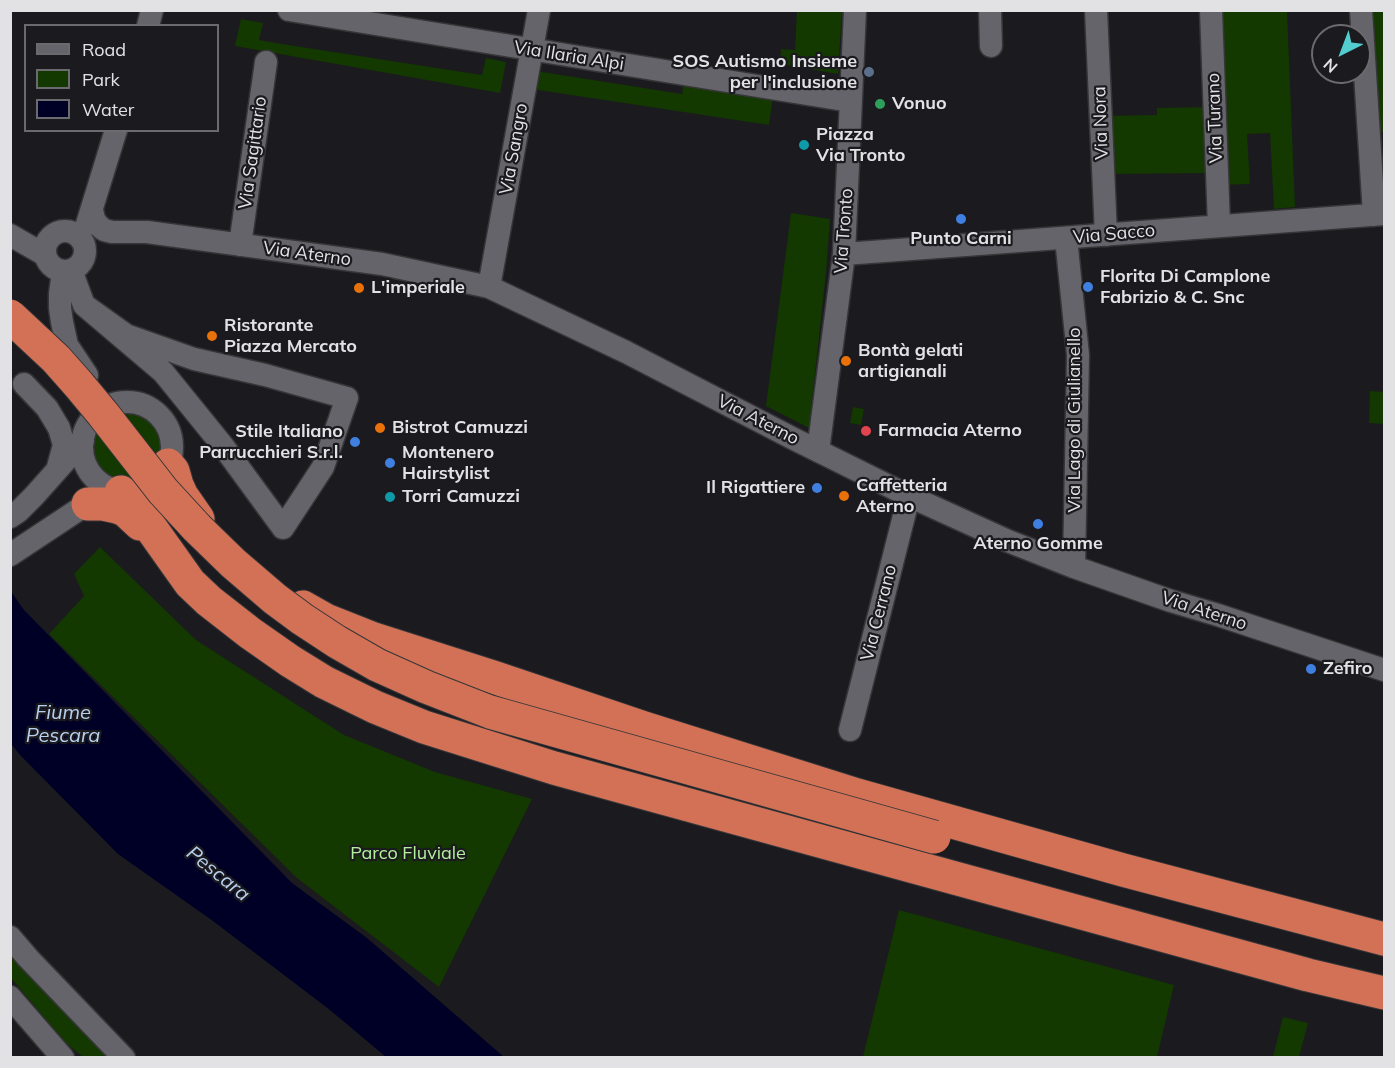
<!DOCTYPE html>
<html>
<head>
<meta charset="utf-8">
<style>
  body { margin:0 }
  #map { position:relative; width:1395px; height:1068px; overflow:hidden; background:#1b1a1f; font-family:Mulish,sans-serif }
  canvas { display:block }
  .frame { position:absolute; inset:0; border:12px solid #e2e2e5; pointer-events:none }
  .legend { position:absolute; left:24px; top:24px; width:195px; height:108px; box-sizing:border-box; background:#1b1a1f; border:2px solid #6b6a6e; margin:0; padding:8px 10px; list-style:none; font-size:18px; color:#e2e2e5 }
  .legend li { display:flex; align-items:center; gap:12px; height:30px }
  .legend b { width:30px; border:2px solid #6b6a6e }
  .north { position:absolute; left:1311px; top:24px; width:60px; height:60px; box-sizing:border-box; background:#1b1a1f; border:2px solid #6b6a6e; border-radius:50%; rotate:222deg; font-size:16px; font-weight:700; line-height:24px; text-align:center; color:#e2e2e5 }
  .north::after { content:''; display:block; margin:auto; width:21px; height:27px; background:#52cdd0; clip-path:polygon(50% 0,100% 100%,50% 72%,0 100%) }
</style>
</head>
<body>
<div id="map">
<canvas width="1395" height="1068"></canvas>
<div class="frame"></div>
<ul class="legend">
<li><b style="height:8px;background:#65646a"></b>Road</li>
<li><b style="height:16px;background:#133800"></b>Park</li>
<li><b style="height:16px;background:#000026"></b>Water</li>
</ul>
<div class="north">N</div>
</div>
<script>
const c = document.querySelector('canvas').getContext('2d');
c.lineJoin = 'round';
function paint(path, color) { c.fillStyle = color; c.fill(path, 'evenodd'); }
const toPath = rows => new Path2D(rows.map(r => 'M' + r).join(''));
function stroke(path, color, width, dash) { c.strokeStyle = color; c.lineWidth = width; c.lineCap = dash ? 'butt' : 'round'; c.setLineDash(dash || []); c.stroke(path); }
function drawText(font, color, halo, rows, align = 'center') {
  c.font = font + ' Mulish,sans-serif'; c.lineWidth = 4.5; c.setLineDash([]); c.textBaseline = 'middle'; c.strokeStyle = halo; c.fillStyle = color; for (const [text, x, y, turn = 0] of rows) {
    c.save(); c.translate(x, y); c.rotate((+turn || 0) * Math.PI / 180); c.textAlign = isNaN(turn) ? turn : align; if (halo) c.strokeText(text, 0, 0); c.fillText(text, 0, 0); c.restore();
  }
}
paint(toPath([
  [797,11,842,11,838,74,780,64,781,49,795,50],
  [1215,11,1287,11,1295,207,1274,209,1270,133,1247,134,1250,184,1222,185],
  [1365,11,1384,11,1384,132,1373,133],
  [241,19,263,23,259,40,282,44,482,75,486,58,506,62,500,93,235,46],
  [536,71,682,94,684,83,773,96,769,125,532,89],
  [1211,107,1213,173,1108,174,1104,116,1157,115,1157,108],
  [791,213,830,219,826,273,809,428,766,406],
  [1370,391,1384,392,1384,424,1369,423],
  [853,407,864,409,861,425,850,423],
  [123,413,135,414,146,418,154,426,160,436,162,447,161,458,136,482,125,483,114,480,104,474,97,465,93,454,93,443,96,432,103,423,112,416],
  [100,547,196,640,344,735,435,772,532,799,439,987,297,878,49,634,84,596,74,574],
  [899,910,1174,985,1157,1057,863,1057],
  [10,953,44,991,109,1057,83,1057,67,1044,11,978],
  [1283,1017,1308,1023,1299,1057,1273,1057]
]), '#133800');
paint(toPath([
  [10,590,24,610,292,883,367,938,504,1057,386,1057,330,1010,213,921,118,854,21,756,11,744]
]), '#000026');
const minor = toPath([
  [289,10,850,101],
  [990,10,991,46],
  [1096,10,1106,235],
  [1211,10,1219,226],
  [1361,10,1374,215],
  [148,26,152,10],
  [92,210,94,219,98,225,104,230,112,232,147,232,382,264,489,287,626,352,794,439,909,496,1008,541,1074,567,1171,601,1218,615,1384,670],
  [87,224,116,130],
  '45 251a20 20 0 1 1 40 0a20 20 0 1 1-40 0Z',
  [10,235,45,255],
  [1066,238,1078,355,1074,567],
  [240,245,266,62],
  [844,254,1384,214],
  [71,270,84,305,163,372,223,446,283,528,323,467,347,398,265,375,194,359,126,335,84,305],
  [66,271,62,279,60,294,60,308,62,322,67,345,87,375],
  [489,287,539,10],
  [24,384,47,408,59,428,64,445,58,467],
  '82 447a45 45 0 1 1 90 0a45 45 0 1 1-90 0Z',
  [818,451,844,254,855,10],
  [10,517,19,511,34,496,83,441],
  [10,555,99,496],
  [850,730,909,496],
  [10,937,28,958,124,1058],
  [10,997,63,1058]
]);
const highway = toPath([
  [168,465,173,471,177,485,182,496,198,519],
  [121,492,146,521,190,583,209,601,250,633,290,661,324,682,375,707,424,727,554,768,1308,975,1384,993],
  [88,504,103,504,117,507,125,510,140,524],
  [303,607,326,620,374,639,496,678,644,728,857,795,1123,870,1384,939]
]);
stroke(minor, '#363639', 25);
stroke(highway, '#363639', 35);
stroke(minor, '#65646a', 22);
stroke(highway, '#d27156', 33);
const highwayBridge = toPath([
  [10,316,56,359,79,385,103,414,163,491,197,528,233,563,275,599,302,619,337,642,377,665,426,687,490,712,934,837]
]);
stroke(highwayBridge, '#363639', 35, []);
stroke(highwayBridge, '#d27156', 33);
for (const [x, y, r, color] of [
  [869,72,6,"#5c6f8a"],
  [880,104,6,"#2e9e5b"],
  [804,145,6,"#0f9aa8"],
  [961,219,6,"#3f7fe0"],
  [1088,287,6,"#3f7fe0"],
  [359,288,6,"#e8710a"],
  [212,336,6,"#e8710a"],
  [846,361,6,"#e8710a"],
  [380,428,6,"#e8710a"],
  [866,431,6,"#e0444e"],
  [355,442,6,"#3f7fe0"],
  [390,463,6,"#3f7fe0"],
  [817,488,6,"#3f7fe0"],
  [844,496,6,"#e8710a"],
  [390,497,6,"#0f9aa8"],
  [1038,524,6,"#3f7fe0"],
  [1311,669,6,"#3f7fe0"]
]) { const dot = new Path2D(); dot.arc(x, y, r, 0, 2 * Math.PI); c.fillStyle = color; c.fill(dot); stroke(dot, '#1b1a1f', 2); }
drawText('18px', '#e2e2e5', '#1b1a1f', [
  ["Via Ilaria Alpi",569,56,9],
  ["Via Turano",1215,118,-92],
  ["Via Nora",1101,123,-92],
  ["Via Sangro",514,149,-80],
  ["Via Sagittario",253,153,-82],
  ["Via Tronto",844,231,-86],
  ["Via Sacco",1114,234,-5],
  ["Via Aterno",307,254,8],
  ["Via Aterno",758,420,27],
  ["Via Lago di Giulianello",1075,420,-90],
  ["Via Aterno",1204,611,18],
  ["Via Cerrano",879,613,-76]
]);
drawText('bold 18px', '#e2e2e5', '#1b1a1f', [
  ["SOS Autismo Insieme",857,62,"right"],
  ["per l'inclusione",857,83,"right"],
  ["Vonuo",892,104],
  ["Piazza",816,135],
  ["Via Tronto",816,156],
  ["Punto Carni",961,239,"center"],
  ["Florita Di Camplone",1100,277],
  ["Fabrizio & C. Snc",1100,298],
  ["L'imperiale",371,288],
  ["Ristorante",224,326],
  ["Piazza Mercato",224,347],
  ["Bontà gelati",858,351],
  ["artigianali",858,372],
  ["Bistrot Camuzzi",392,428],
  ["Farmacia Aterno",878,431],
  ["Stile Italiano",343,432,"right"],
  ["Parrucchieri S.r.l.",343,453,"right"],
  ["Montenero",402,453],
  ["Hairstylist",402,474],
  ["Caffetteria",856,486],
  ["Aterno",856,507],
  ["Il Rigattiere",805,488,"right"],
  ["Torri Camuzzi",402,497],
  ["Aterno Gomme",1038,544,"center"],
  ["Zefiro",1323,669]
], 'left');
drawText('18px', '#b3f09b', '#1b1a1f', [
  ["Parco Fluviale",408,854]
]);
drawText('italic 20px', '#b8d0f0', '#1b1a1f', [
  ["Fiume",63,713],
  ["Pescara",63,736],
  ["Pescara",218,874,39]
]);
</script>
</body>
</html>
